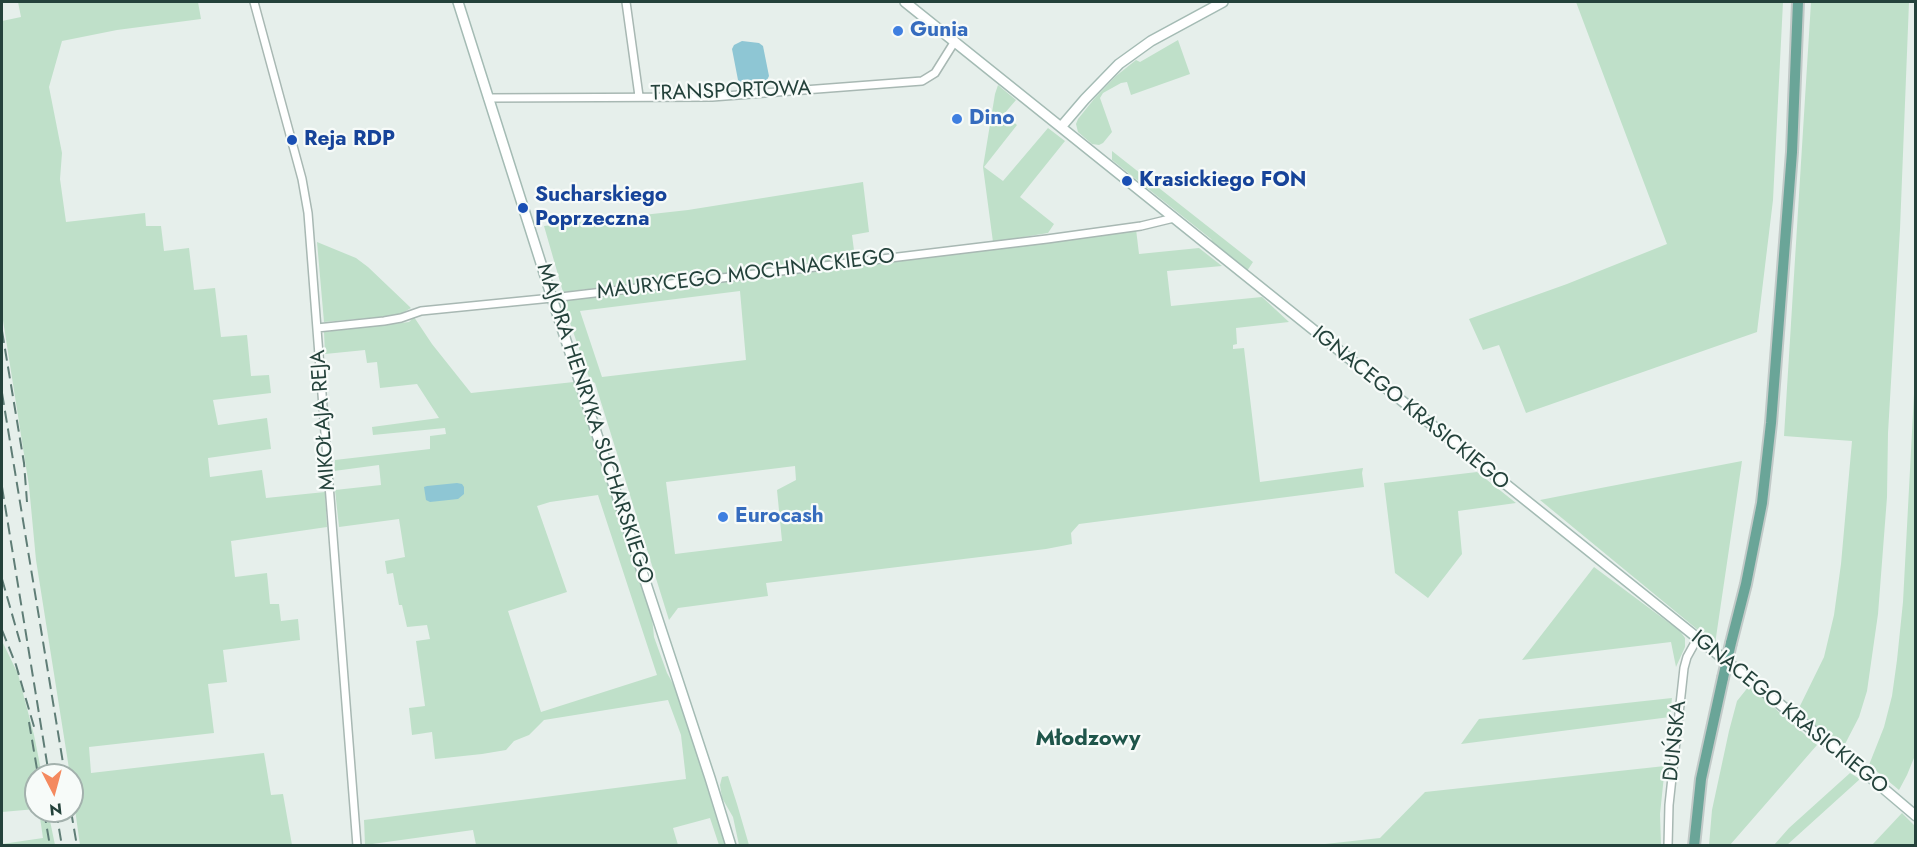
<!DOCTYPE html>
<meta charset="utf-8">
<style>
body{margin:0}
#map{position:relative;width:1917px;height:847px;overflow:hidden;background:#e6efeb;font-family:Jost,sans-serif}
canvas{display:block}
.frame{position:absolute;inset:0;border:3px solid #24423b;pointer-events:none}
.north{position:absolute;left:24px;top:763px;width:60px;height:60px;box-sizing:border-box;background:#f7fbf9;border:2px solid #a3b1ad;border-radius:50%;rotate:174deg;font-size:16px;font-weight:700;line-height:24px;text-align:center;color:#24423b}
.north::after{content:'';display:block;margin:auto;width:21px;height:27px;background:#f4895f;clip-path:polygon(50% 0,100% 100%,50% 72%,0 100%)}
</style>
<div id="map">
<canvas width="1917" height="847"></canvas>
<div class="frame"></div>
<div class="north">N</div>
</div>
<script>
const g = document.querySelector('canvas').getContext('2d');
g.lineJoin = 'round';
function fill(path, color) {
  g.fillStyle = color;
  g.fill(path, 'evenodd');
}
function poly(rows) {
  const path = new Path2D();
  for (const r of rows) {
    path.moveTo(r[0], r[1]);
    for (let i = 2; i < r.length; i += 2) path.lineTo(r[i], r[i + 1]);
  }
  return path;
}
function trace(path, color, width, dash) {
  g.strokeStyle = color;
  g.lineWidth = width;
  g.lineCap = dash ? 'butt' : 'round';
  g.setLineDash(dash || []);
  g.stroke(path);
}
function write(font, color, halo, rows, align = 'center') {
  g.font = font + ' Jost,sans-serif';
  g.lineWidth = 4.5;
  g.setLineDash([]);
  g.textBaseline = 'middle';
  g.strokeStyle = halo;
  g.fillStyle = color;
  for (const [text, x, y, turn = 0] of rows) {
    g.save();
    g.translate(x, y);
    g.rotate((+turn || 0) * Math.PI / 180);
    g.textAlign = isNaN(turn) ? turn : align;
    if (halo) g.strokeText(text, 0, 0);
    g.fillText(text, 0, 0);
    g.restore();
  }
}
fill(poly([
 [18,2,198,2,201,19,117,30,62,41,49,87,62,153,60,179,66,222,145,213,146,226,161,226,164,251,189,248,194,290,215,288,221,337,247,335,251,376,269,375,271,393,213,400,218,425,267,418,271,449,208,458,210,477,262,470,266,498,325,492,327,527,231,541,235,577,267,573,270,604,279,604,281,621,298,619,300,640,223,650,227,682,208,684,214,733,89,747,91,773,264,753,271,795,283,794,292,845,80,845,72,788,72,775,70,775,36,560,29,486,2,314,2,21,21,17],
 [1576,2,1783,2,1773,200,1757,332,1526,413,1499,345,1483,350,1469,319,1567,284,1667,244],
 [1811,2,1909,2,1900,229,1888,433,1887,497,1878,614,1867,691,1859,717,1844,746,1835,742,1798,710,1824,657,1834,615,1841,564,1852,441,1784,436],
 [1178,40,1190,74,1131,95,1127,82,1121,83,1103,93,1100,98,1112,132,1103,143,1099,145,1092,144,1078,132,1076,124,1078,119,1094,99,1116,76,1136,60,1140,62],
 [998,85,1016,100,1004,114,1017,125,984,167,1003,181,1048,128,1065,141,1020,197,1054,224,1048,233,993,242,983,167,995,94],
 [1112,151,1253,262,1247,271,1215,246,1211,239,1112,160],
 [863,182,869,232,852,235,855,258,563,292,544,226,688,210],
 [1136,229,1139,254,1199,248,1222,266,1167,271,1171,306,1262,297,1289,322,1236,328,1237,344,1233,345,1233,349,1244,348,1260,482,1363,468,1362,473,1364,487,1079,524,1071,533,1072,544,1046,549,766,583,768,596,678,608,669,620,595,383,590,380,563,303,567,300,845,268],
 [740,291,746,360,602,377,580,311],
 [795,466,796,480,777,490,782,541,675,554,666,482],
 [317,242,356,258,368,267,411,308,399,315,393,316,324,322],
 [414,317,432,344,471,393,574,382,652,617,654,637,667,673,677,691,725,845,719,845,710,818,673,828,678,845,476,845,473,830,365,845,364,820,686,779,681,735,668,700,544,720,529,735,514,741,506,750,482,754,435,759,432,732,412,735,409,708,425,706,416,641,430,639,427,625,407,627,402,605,399,605,393,573,387,574,385,561,405,557,399,519,339,527,335,490,381,485,379,465,334,471,335,460,430,449,430,436,446,434,445,428,373,435,372,427,439,418,417,384,380,388,377,362,367,363,365,350,325,354,324,332,409,322],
 [598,495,657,675,541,712,508,611,567,592,537,506,550,502],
 [1915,375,1916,753,1907,775,1899,790,1869,765,1884,727,1892,696,1897,660,1903,602],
 [1742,461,1715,644,1540,500,1606,487],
 [1477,472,1516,503,1458,511,1462,554,1428,598,1395,573,1384,483],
 [1594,567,1680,631,1685,638,1685,647,1676,667,1671,642,1522,660],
 [2,641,18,674,34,735,42,775,36,775,36,809,2,812],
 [1749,686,1817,745,1730,845,1709,845,1712,810,1729,731,1737,701],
 [1672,698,1670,717,1461,744,1479,719],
 [1665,766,1660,814,1661,845,1316,845,1380,838,1425,792],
 [1850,773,1860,779,1787,845,1774,845,1789,828],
 [728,776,737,804,749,845,739,845,733,817,722,798,720,785,722,777],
 [39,811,48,811,55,845,2,845,2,844,43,838],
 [1902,813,1915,826,1915,845,1872,845]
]), '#bfe0c9');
fill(poly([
 [742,41,759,43,763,46,769,76,767,80,745,84,738,80,732,49,734,45],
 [457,483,462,484,464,487,464,494,458,499,430,502,426,500,424,487,427,486]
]), '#8ec6d4');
const street = poly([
 [254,2,302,179,308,213,357,846],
 [626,2,639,96],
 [488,98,712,97,922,81,935,73,955,41],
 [317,328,384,321,401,318,421,311,552,298,832,265,1047,239,1141,226,1174,218],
 [1668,846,1669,805,1684,668,1687,657,1697,639]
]);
const secondary = poly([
 [458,2,552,298,710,778,731,846],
 [905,2,1857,766,1916,816],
 [1061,127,1085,99,1119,64,1151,41,1223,2]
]);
const primary = poly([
 [1731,643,1746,584,1762,503,1771,423,1792,152,1798,2],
 [1694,846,1701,779,1723,678]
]);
trace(street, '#a8b8b3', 10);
trace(secondary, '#a4bbb4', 12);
trace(primary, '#c2cac8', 14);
trace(street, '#fff', 7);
trace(secondary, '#fff', 9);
trace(primary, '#6aa598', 10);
trace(poly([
 [2,331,24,463,27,502],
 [2,393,65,775],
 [2,487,49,775],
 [2,579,20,642],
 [2,630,16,665,35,730],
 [29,722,38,775],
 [44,811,50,846],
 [56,811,62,846],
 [71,811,77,846]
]), '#5f7d76', 2, [12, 6]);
const primaryBridge = poly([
 [1723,678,1731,643]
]);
trace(primaryBridge, '#c2cac8', 14, []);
trace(primaryBridge, '#6aa598', 10);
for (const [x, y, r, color] of [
 [898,31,6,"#3f7fe0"],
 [957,119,6,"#3f7fe0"],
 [292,140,6,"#1a4fb4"],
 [1127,181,6,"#1a4fb4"],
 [523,208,6,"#1a4fb4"],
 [723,517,6,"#3f7fe0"]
]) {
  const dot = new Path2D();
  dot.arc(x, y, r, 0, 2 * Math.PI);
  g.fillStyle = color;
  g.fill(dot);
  trace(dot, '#f7fbf9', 2);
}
write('bold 21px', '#366cbe', '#f7fbf9', [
 ["Gunia",910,31],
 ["Dino",969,119],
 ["Eurocash",735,517]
], 'left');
write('21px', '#24423b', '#f7fbf9', [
 ["TRANSPORTOWA",731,92,-2],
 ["MAURYCEGO MOCHNACKIEGO",746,275,-7],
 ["IGNACEGO KRASICKIEGO",1410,409,39],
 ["MIKOŁAJA REJA",324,420,-94],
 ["MAJORA HENRYKA SUCHARSKIEGO",594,424,72],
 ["IGNACEGO KRASICKIEGO",1789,713,39],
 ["DUŃSKA",1676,741,-84]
]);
write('bold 21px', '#164399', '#f7fbf9', [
 ["Reja RDP",304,140],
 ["Krasickiego FON",1139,181],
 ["Sucharskiego",535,196],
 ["Poprzeczna",535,220]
], 'left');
write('bold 22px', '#1f554a', '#f7fbf9', [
 ["Młodzowy",1088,740]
]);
</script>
